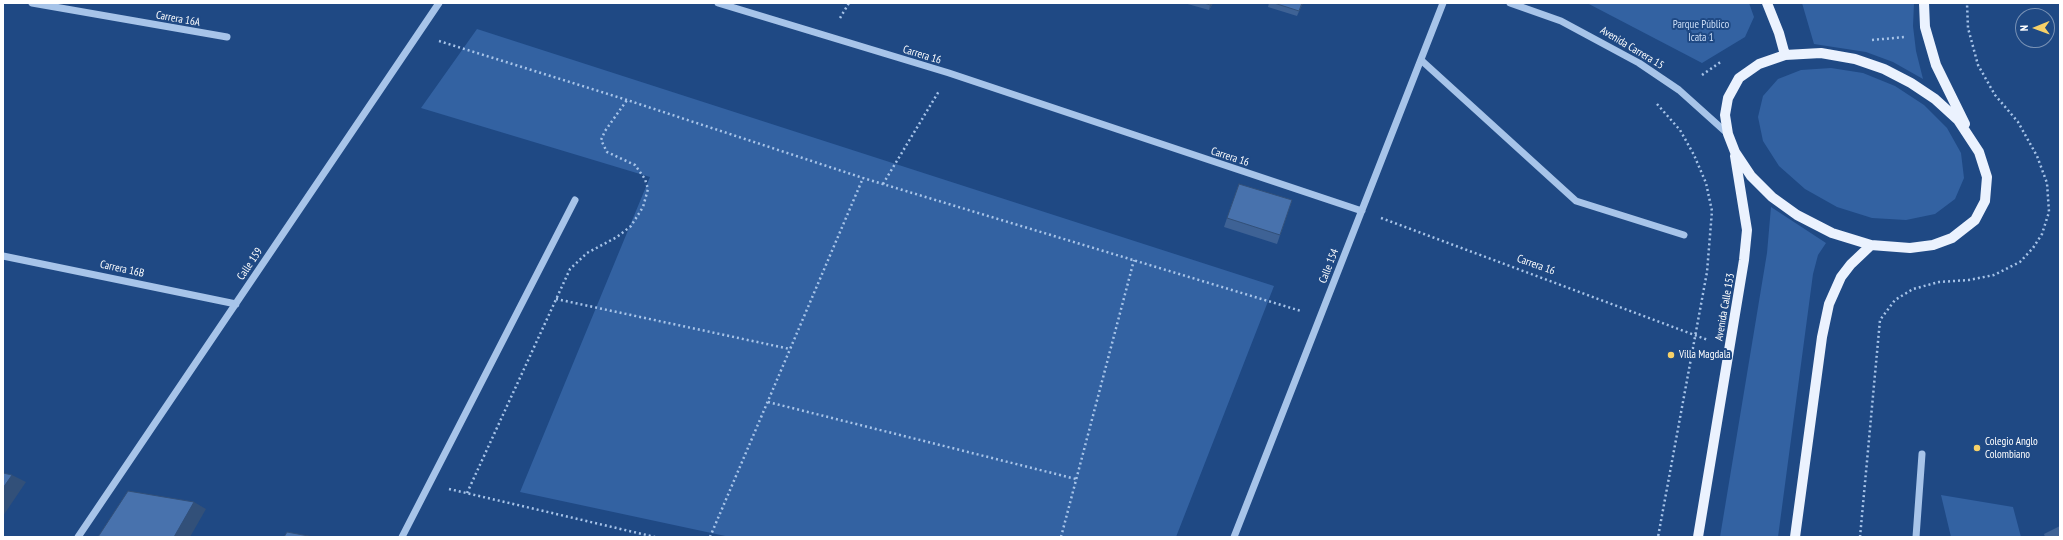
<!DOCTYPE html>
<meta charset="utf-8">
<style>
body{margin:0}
#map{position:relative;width:2063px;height:540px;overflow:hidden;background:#1f4984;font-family:"PT Sans Narrow",sans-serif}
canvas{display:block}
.frame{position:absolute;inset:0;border:4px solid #fff;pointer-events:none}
.north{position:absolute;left:2015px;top:8px;width:40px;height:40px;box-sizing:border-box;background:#1f4984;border:1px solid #7992b5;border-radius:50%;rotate:269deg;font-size:11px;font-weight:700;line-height:16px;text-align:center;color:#fff}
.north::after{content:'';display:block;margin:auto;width:14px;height:18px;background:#f7d168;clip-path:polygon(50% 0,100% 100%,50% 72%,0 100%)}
</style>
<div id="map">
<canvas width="2063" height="540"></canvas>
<div class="frame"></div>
<div class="north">N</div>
</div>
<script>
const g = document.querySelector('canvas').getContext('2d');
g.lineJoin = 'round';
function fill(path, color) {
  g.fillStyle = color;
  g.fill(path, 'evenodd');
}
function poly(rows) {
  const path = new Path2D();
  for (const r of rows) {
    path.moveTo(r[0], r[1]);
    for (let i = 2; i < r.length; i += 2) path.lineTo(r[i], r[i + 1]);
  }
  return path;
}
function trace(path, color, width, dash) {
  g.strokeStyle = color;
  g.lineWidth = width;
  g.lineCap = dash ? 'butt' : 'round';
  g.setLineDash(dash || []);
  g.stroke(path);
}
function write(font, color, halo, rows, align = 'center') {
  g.font = font + ' "PT Sans Narrow",sans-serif';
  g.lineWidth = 4;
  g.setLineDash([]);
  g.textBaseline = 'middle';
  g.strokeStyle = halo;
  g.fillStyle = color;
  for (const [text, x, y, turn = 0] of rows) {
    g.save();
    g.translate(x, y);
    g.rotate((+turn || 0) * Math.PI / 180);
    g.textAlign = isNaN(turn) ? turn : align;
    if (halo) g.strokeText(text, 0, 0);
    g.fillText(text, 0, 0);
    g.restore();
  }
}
fill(poly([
 [1587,3,1749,3,1754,17,1745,37,1702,63],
 [1802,3,1914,3,1913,26,1916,51,1923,79,1893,62,1866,52,1814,44],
 [477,29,1274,286,1176,537,730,537,520,492,650,177,421,108],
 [1831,68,1863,73,1895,86,1924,105,1947,128,1961,153,1964,178,1955,199,1935,214,1906,220,1872,218,1837,207,1805,189,1779,166,1763,141,1758,117,1763,96,1778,79,1801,70],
 [1771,207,1826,243,1818,255,1813,274,1778,537,1720,537,1767,253],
 [1941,495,2013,507,2021,537,1951,537]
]), '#3362a2');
trace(poly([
 [840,18,849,3],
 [1872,40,1905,37],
 [439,41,627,100,863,178,1301,311],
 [1702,75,1722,61],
 [1657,104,1680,130,1694,155,1706,183,1712,211,1707,272,1658,537],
 [883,184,939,91],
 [1381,218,1708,340],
 [556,299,790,349],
 [768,402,1076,479],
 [449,489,655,537],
 [467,493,570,269,587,253,617,237,631,226,643,207,648,189,645,179,635,165,607,152,601,140,605,131,627,100],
 [710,537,863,178],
 [1061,537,1134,260],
 [1860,537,1880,320,1895,300,1913,289,1939,282,1969,280,1994,275,2020,262,2033,248,2042,234,2049,212,2047,183,2037,156,2018,122,1995,95,1978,65,1968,28,1967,3]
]), '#a7c4e9', 2.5, [2, 3]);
trace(poly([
 [32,3,227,37],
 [718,3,949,73,1362,211],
 [1510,3,1561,21,1639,63,1679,90,1728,134],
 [1421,60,1576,201,1684,235],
 [3,256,236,304],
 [78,537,439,3],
 [402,537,575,200],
 [1234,537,1443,3],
 [1916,537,1922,454]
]), '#a7c4e9', 7);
trace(poly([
 [1767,3,1779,33,1785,55],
 [1924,3,1925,27,1936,65,1965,124],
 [1821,53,1855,59,1884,69,1911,83,1935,99,1958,120,1979,152,1987,177,1985,201,1975,220,1952,238,1933,245,1910,248,1871,245,1832,233,1797,215,1772,197,1751,176,1735,152,1728,134,1725,115,1728,98,1739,78,1759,64,1785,55,1821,53],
 [1698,537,1744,260,1747,230,1735,156],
 [1795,537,1822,337,1829,304,1841,277,1851,264,1871,245]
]), '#ebf2fe', 10);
fill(poly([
 [1184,3,1213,3,1209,10],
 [1269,3,1303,3,1297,16,1268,7],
 [1292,200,1277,244,1224,227,1227,218],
 [2060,526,2060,537,2045,537,2044,534]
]), '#3e6295');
fill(poly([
 [1211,3,1213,3,1209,10,1210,5],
 [1302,3,1303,3,1297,16,1299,11],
 [12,475,26,482,3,516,3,488],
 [194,502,206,509,190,537,174,537]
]), '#325079');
const building = poly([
 [1204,3,1211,3,1210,5,1204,3],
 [1274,3,1302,3,1299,11,1274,3],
 [1239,184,1292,200,1280,235,1227,218,1239,184],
 [3,473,12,475,3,488,3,473],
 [128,491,194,502,174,537,98,537,128,491],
 [287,532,314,537,284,537,287,532]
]);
fill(building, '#4872ad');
trace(building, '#325079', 1);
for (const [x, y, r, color] of [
 [1671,355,4,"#f7d168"],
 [1977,448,4,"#f7d168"]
]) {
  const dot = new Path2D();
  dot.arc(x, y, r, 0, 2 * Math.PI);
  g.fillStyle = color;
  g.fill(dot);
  trace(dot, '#1f4984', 1.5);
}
write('11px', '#fff', '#1f4984', [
 ["Carrera 16A",178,19,10],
 ["Avenida Carrera 15",1632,48,31],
 ["Carrera 16",922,55,17],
 ["Carrera 16",1230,157,18],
 ["Calle 159",250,264,-56],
 ["Carrera 16",1536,265,20],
 ["Calle 154",1329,266,-69],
 ["Carrera 16B",122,269,12],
 ["Avenida Calle 153",1725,307,-80]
]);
write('11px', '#ccdef7', '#1f4984', [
 ["Parque Público",1701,25],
 ["Icata 1",1701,38]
]);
write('11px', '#fff', '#1f4984', [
 ["Villa Magdala",1679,355],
 ["Colegio Anglo",1985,442],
 ["Colombiano",1985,455]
], 'left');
</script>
